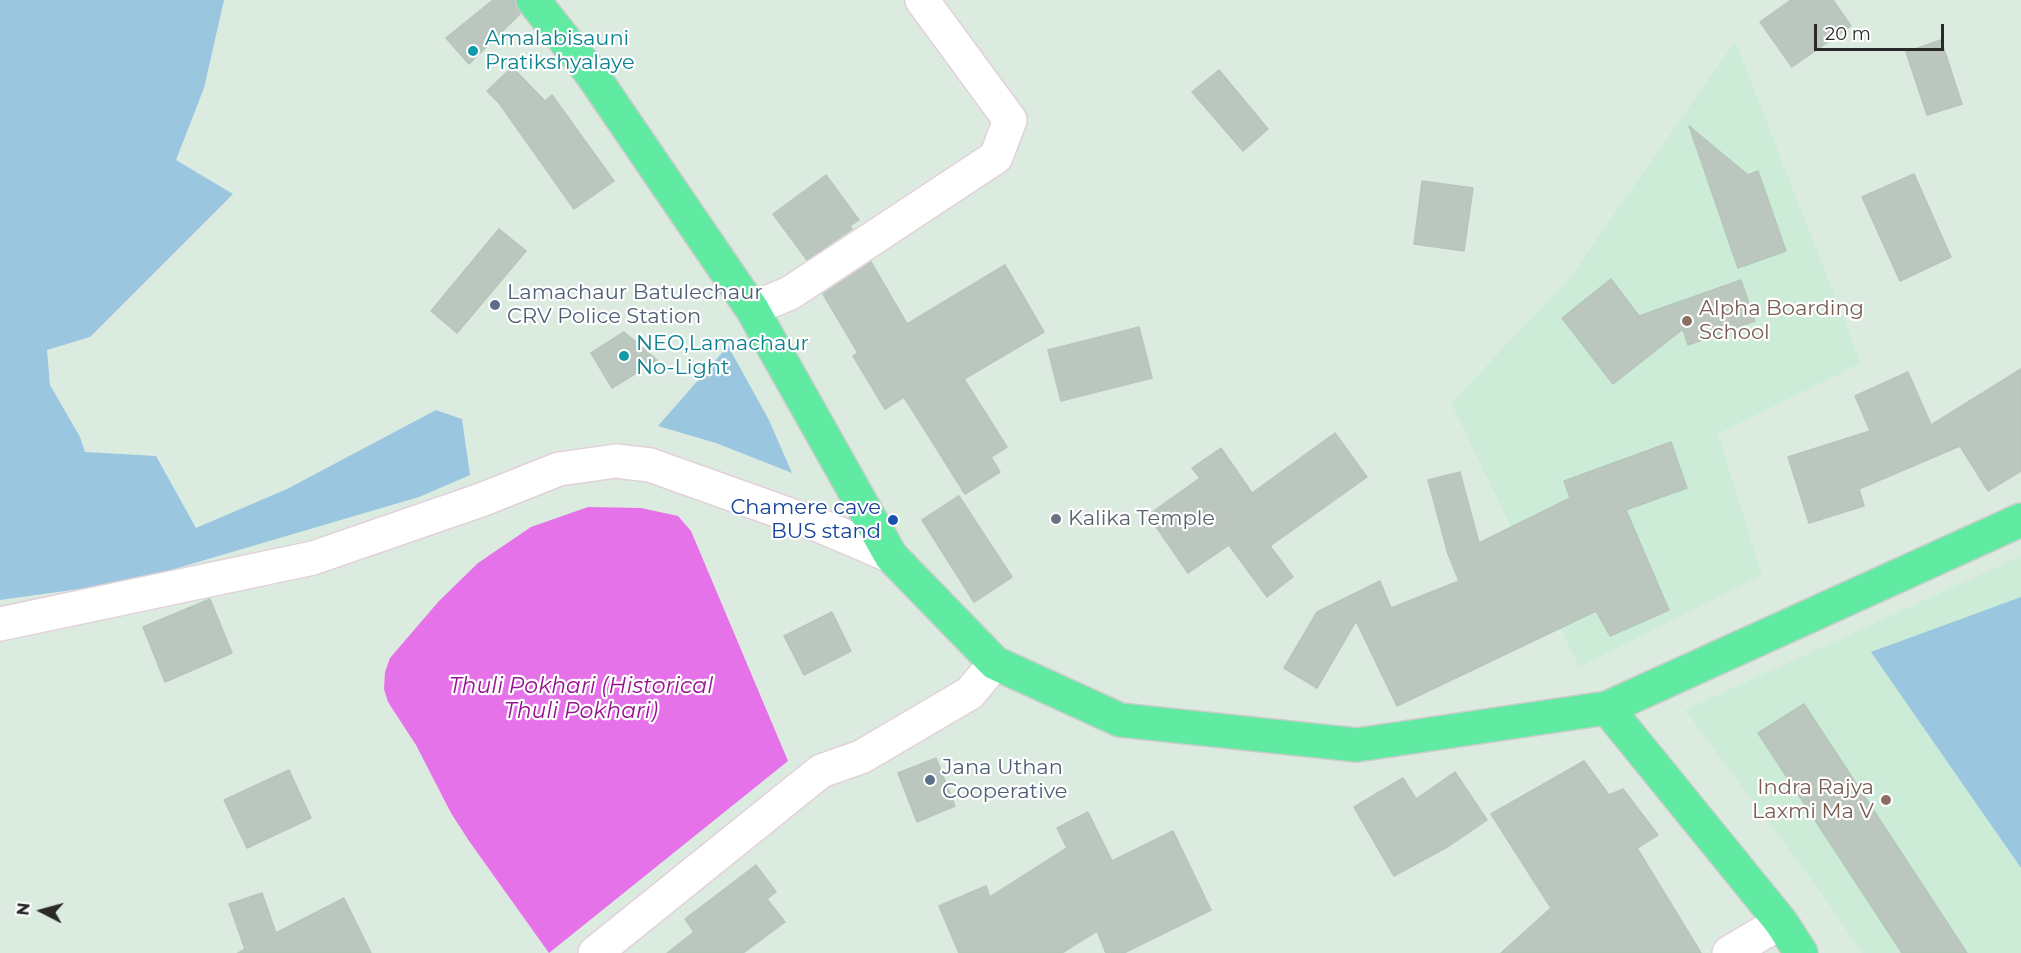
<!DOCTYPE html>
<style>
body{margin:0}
#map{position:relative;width:2021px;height:953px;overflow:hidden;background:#dcebe0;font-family:Montserrat,sans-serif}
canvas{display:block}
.north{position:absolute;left:12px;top:881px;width:60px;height:60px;-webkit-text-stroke:4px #fff;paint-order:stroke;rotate:276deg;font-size:16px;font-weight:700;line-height:24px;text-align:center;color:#292929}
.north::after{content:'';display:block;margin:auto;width:21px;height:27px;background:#292929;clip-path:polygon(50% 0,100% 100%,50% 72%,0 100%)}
.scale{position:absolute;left:1814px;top:24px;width:130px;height:27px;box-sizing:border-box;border:3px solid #292929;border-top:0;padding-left:8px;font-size:18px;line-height:21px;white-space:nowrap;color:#292929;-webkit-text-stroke:4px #fff;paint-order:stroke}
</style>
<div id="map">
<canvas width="2021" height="953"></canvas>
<div class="north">N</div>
<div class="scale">20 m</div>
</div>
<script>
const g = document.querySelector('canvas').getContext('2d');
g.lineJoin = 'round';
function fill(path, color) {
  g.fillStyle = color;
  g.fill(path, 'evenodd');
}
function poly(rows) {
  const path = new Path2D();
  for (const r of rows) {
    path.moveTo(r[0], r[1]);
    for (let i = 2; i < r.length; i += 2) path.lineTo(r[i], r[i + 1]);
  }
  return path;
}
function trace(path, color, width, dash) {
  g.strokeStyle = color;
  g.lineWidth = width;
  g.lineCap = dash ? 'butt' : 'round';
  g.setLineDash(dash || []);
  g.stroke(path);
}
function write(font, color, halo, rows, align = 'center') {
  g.font = font + ' Montserrat,sans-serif';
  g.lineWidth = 4.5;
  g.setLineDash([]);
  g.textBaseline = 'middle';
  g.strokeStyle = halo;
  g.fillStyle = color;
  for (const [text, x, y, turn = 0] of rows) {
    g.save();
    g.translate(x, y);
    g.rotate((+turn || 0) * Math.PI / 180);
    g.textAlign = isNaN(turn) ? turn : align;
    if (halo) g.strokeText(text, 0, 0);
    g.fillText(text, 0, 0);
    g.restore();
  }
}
fill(poly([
 [1735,41,1861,363,1718,434,1762,575,1579,667,1451,403,1569,279],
 [2021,556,2021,953,1862,953,1819,890,1685,710]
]), '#ccecd8');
fill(poly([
 [0,0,224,0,204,88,176,160,233,194,90,337,47,350,50,385,80,437,85,452,156,456,196,528,287,489,436,410,462,419,470,475,419,497,130,582,0,600],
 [728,346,769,420,792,473,716,443,658,426],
 [2021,597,2021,868,1871,652]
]), '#9ac6e0');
fill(poly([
 [588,507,641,508,678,516,691,531,788,761,549,953,469,841,451,813,416,745,388,702,384,689,385,672,390,658,439,601,478,563,531,527]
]), '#e672ea');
const building = poly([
 [493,0,515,0,520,14,469,64,446,38,493,0],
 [1791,0,1833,0,1851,26,1792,67,1760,22,1791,0],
 [1941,40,1962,104,1927,115,1906,52,1941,40],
 [512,67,545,101,552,95,614,181,574,209,499,103,487,91,512,67],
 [1219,70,1268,129,1243,151,1192,92,1219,70],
 [1689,126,1748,175,1758,171,1786,251,1738,268,1689,126],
 [1914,174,1951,257,1900,281,1862,197,1914,174],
 [826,175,859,220,850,226,852,229,807,260,773,214,826,175],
 [1422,181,1473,188,1464,251,1414,244,1422,181],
 [499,229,526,251,457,333,431,311,499,229],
 [871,262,907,324,1005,265,1044,332,964,379,1007,447,991,457,1000,472,965,494,904,397,885,409,853,356,858,353,823,294,871,262],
 [1611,279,1639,316,1741,280,1755,321,1688,345,1683,329,1613,384,1562,318,1611,279],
 [1139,327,1152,378,1061,401,1048,350,1139,327],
 [624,332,657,360,612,388,591,353,624,332],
 [2021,369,2021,471,1988,491,1960,446,1859,489,1864,506,1809,523,1788,457,1870,431,1855,396,1908,372,1931,425,2021,369],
 [1335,433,1367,477,1270,546,1293,577,1267,597,1229,545,1188,573,1148,515,1200,478,1192,468,1221,448,1252,493,1335,433],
 [1671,442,1687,488,1626,510,1669,610,1610,636,1596,611,1397,706,1356,621,1317,688,1284,668,1317,612,1380,581,1391,608,1459,581,1448,554,1428,480,1460,472,1479,543,1570,498,1564,481,1671,442],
 [959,496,1012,577,974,602,922,520,959,496],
 [210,599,232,653,165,682,143,627,210,599],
 [832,612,851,651,804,675,784,636,832,612],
 [1804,704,1967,953,1902,953,1758,733,1804,704],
 [936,758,955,806,917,822,898,773,936,758],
 [1584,761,1609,795,1623,789,1658,835,1637,848,1701,953,1501,953,1551,908,1491,814,1584,761],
 [289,770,311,818,247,848,224,800,289,770],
 [1455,772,1487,820,1449,846,1394,876,1354,807,1403,778,1416,799,1455,772],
 [1088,812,1112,861,1173,831,1211,910,1124,953,1106,953,1097,931,1062,953,959,953,939,906,986,886,990,897,1067,848,1057,828,1088,812],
 [756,865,776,892,767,899,785,922,743,953,667,953,694,932,685,919,756,865],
 [262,893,276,933,344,898,371,953,238,953,245,949,229,904,262,893]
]);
fill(building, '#bbc7be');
trace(building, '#b6c6bb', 1.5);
const minor = poly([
 [752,309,790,293,996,157,1010,120,922,0],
 [0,624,313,558,481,500,559,469,616,461,650,465,821,526,891,556],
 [595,953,821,771,861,757,970,693,995,663],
 [1729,953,1781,922]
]);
const primary = poly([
 [533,0,591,73,752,309,891,556,995,663,1120,720,1357,745,1607,708,2021,520],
 [1607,708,1781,922,1801,953]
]);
trace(minor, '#e2d1d9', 36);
trace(primary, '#ccc', 36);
trace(minor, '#fff', 33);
trace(primary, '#61eba2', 33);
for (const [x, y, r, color] of [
 [473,51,6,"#0f9aa8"],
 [495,305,6,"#5c6f8a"],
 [1687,321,6,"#8d6e63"],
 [624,356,6,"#0f9aa8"],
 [1056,519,6,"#6b7280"],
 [893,520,6,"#1a4fb4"],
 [930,780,6,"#5c6f8a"],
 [1886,800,6,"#8d6e63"]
]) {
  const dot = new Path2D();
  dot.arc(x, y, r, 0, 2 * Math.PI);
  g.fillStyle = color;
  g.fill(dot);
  trace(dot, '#fff', 2);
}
write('21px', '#0d838f', '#fff', [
 ["Amalabisauni",485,39],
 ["Pratikshyalaye",485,63],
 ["NEO,Lamachaur",636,344],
 ["No-Light",636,368]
], 'left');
write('21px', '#4e5e75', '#fff', [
 ["Lamachaur Batulechaur",507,293],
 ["CRV Police Station",507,317],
 ["Jana Uthan",942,768],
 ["Cooperative",942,792]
], 'left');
write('21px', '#785e54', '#fff', [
 ["Alpha Boarding",1699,309],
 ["School",1699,333],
 ["Indra Rajya",1874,788,"right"],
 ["Laxmi Ma V",1874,812,"right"]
], 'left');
write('21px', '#164399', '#fff', [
 ["Chamere cave",881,508],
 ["BUS stand",881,532]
], 'right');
write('21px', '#5b616d', '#fff', [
 ["Kalika Temple",1068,519]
], 'left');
write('italic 22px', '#95128e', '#fff', [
 ["Thuli Pokhari (Historical",581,687],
 ["Thuli Pokhari)",581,712]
]);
</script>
